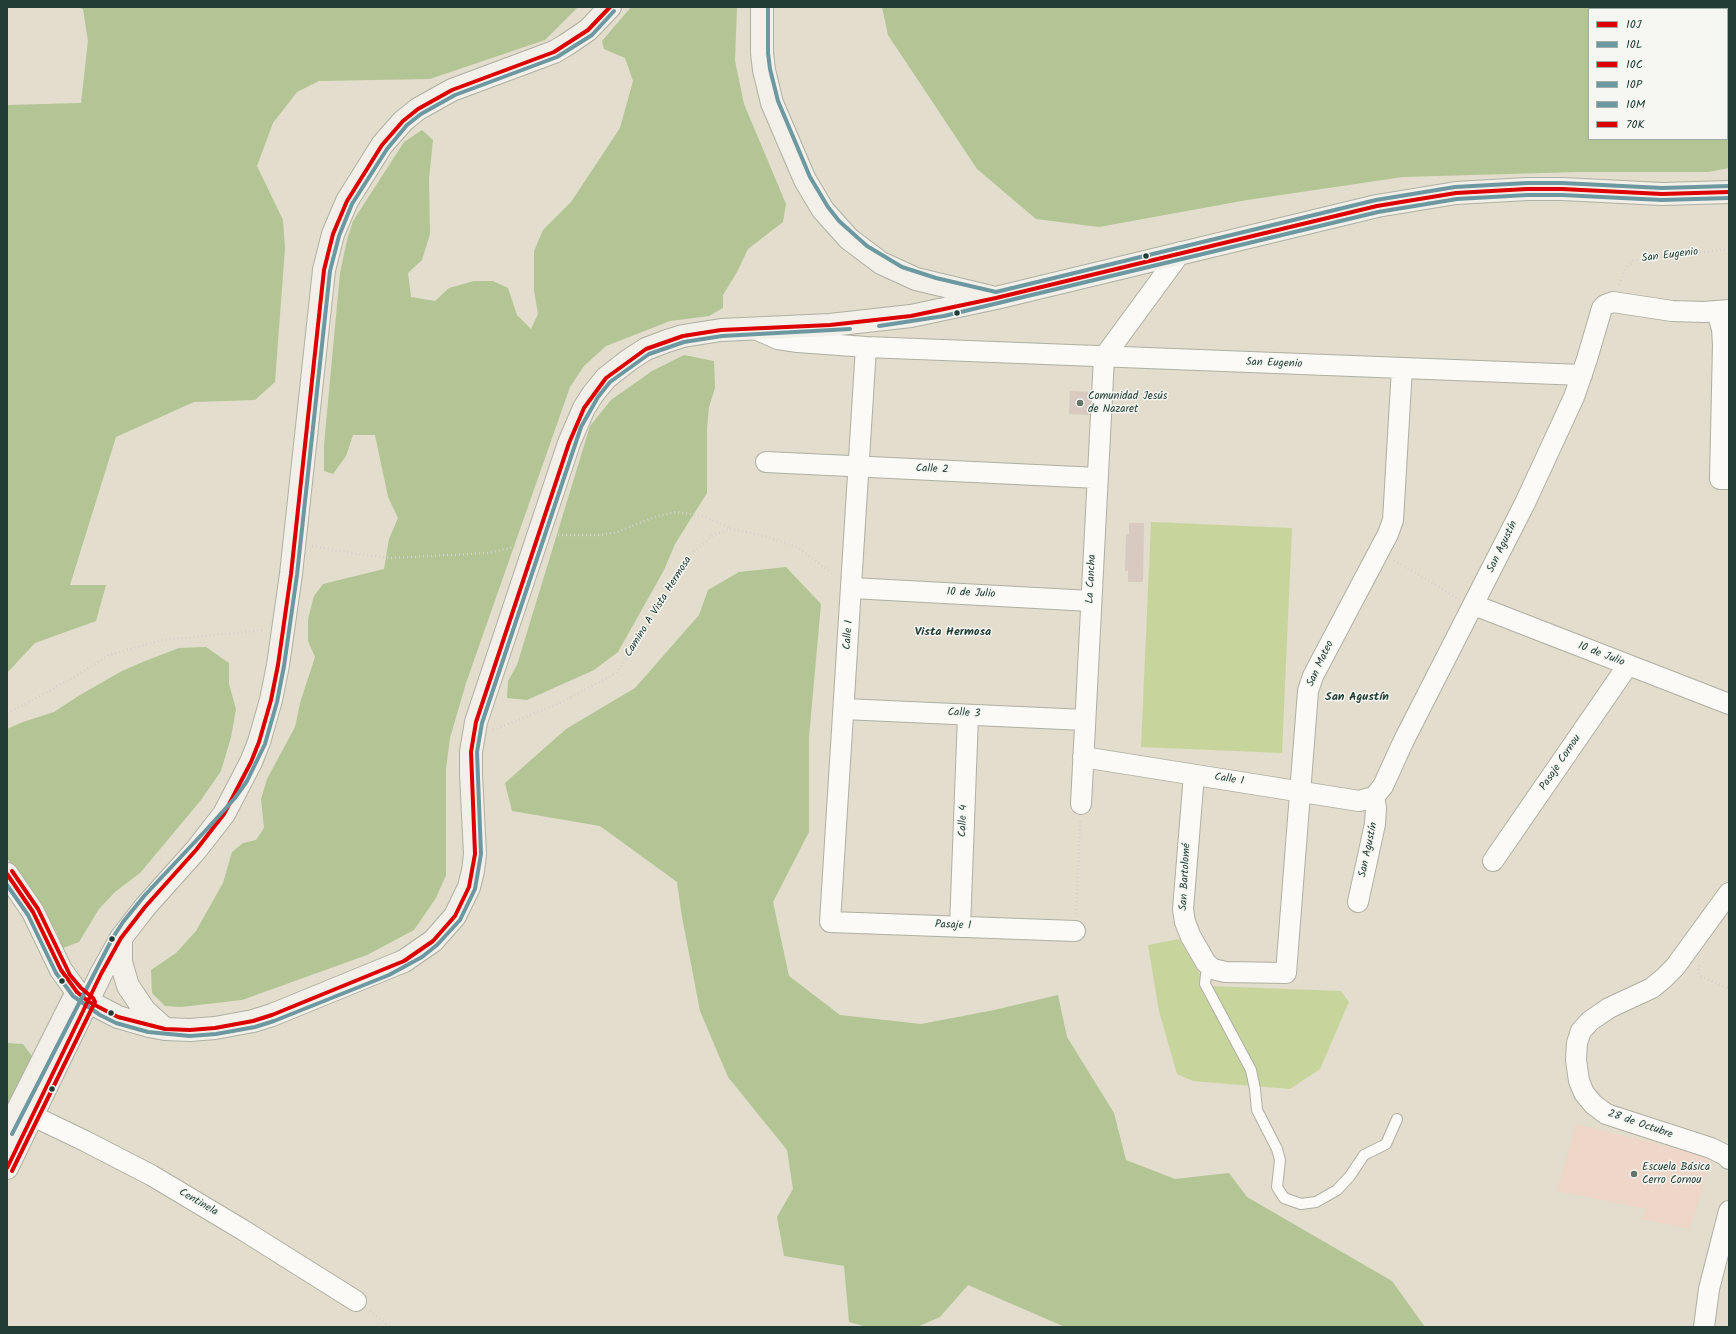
<!DOCTYPE html>
<meta charset="utf-8">
<style>
body{margin:0}
#map{position:relative;width:1736px;height:1334px;overflow:hidden;background:#e2ddcc;font-family:Kalam,sans-serif}
canvas{display:block}
.frame{position:absolute;inset:0;border:8px solid #1f3d34;pointer-events:none}
.legend{position:absolute;left:1588px;top:8px;width:140px;height:132px;box-sizing:border-box;background:#f6f6f2;border:1px solid #a0aca6;margin:0;padding:5px 7px;list-style:none;font-size:12px;color:#1f3d34}
.legend li{display:flex;align-items:center;gap:8px;height:20px}
.legend b{width:20px;border:1px solid #a0aca6}
</style>
<div id="map">
<canvas width="1736" height="1334"></canvas>
<div class="frame"></div>
<ul class="legend">
<li><b style="height:5px;background:#d00"></b>10J</li>
<li><b style="height:5px;background:#6c98a2"></b>10L</li>
<li><b style="height:5px;background:#d00"></b>10C</li>
<li><b style="height:5px;background:#6c98a2"></b>10P</li>
<li><b style="height:5px;background:#6c98a2"></b>10M</li>
<li><b style="height:5px;background:#d00"></b>70K</li>
</ul>
</div>
<script>
const g = document.querySelector('canvas').getContext('2d');
g.lineJoin = 'round';
function fill(path, color) {
  g.fillStyle = color;
  g.fill(path, 'evenodd');
}
function poly(rows) {
  const path = new Path2D();
  for (const r of rows) {
    path.moveTo(r[0], r[1]);
    for (let i = 2; i < r.length; i += 2) path.lineTo(r[i], r[i + 1]);
  }
  return path;
}
function trace(path, color, width, dash) {
  g.strokeStyle = color;
  g.lineWidth = width;
  g.lineCap = dash ? 'butt' : 'round';
  g.setLineDash(dash || []);
  g.stroke(path);
}
function write(font, color, halo, rows, align = 'center') {
  g.font = font + ' Kalam,sans-serif';
  g.lineWidth = 3;
  g.setLineDash([]);
  g.textBaseline = 'middle';
  g.strokeStyle = halo;
  g.fillStyle = color;
  for (const [text, x, y, turn = 0] of rows) {
    g.save();
    g.translate(x, y);
    g.rotate((+turn || 0) * Math.PI / 180);
    g.textAlign = isNaN(turn) ? turn : align;
    if (halo) g.strokeText(text, 0, 0);
    g.fillText(text, 0, 0);
    g.restore();
  }
}
fill(poly([
 [1576,1124,1712,1157,1690,1229,1641,1219,1646,1209,1557,1191]
]), '#eed6c9');
fill(poly([
 [1151,522,1292,528,1282,753,1141,747],
 [1179,939,1201,976,1210,986,1341,991,1349,1002,1320,1069,1290,1089,1193,1081,1177,1074,1159,1011,1148,945]
]), '#c7d59c');
fill(poly([
 [77,7,578,7,545,40,430,79,319,81,297,92,273,123,257,166,283,220,285,248,275,382,255,400,194,402,116,437,70,585,106,585,96,621,35,643,7,673,7,105,81,103,88,41,83,9],
 [631,7,737,7,735,61,744,104,786,204,783,222,748,249,737,272,723,295,723,308,709,316,670,321,606,346,584,366,570,387,466,683,450,738,446,769,446,875,436,898,414,930,367,955,242,1000,181,1007,165,1006,152,993,151,970,176,953,196,931,223,883,232,852,243,843,256,840,264,828,261,799,267,779,295,727,300,703,315,657,308,641,308,619,314,596,323,584,384,569,389,539,398,518,388,497,375,435,353,435,346,456,333,474,324,471,324,445,340,273,347,240,353,221,404,142,422,130,433,140,429,179,430,234,422,260,408,273,411,297,435,301,449,288,474,281,493,281,508,288,517,315,531,329,538,314,534,290,534,251,543,230,571,202,620,128,633,81,625,58,604,49,602,41],
 [882,7,1729,7,1729,168,1708,172,1578,172,1403,177,1247,200,1099,227,1036,219,977,169,888,35],
 [1589,9,1727,9,1727,139,1589,139],
 [684,355,714,361,715,388,709,407,707,429,707,493,675,544,664,570,618,652,594,670,527,700,507,698,508,681,517,665,590,426,611,400,652,371],
 [786,567,821,604,809,737,809,832,773,902,789,976,840,1015,921,1024,994,1010,1058,995,1067,1037,1114,1113,1126,1160,1175,1179,1229,1173,1247,1197,1392,1281,1425,1327,1065,1327,968,1285,940,1317,917,1327,867,1327,849,1322,844,1266,784,1256,777,1217,793,1189,787,1150,728,1077,700,1011,682,917,677,882,600,826,512,811,505,783,566,729,635,688,699,615,708,590,739,572],
 [206,647,229,663,229,684,236,709,231,737,221,771,201,800,140,873,115,892,99,909,79,942,63,948,56,931,7,858,7,729,23,722,54,712,80,695,122,671,145,661,179,648],
 [7,1043,23,1044,32,1056,7,1106]
]), '#b3c594');
fill(poly([
 [1070,391,1091,392,1090,415,1069,414],
 [1129,523,1144,523,1143,582,1128,582,1128,571,1125,571,1126,534,1129,534]
]), '#d8c9c1');
const lane = poly([
 [1209,966,1206,975,1205,984,1251,1070,1255,1089,1257,1110,1277,1149,1280,1160,1277,1187,1284,1198,1301,1204,1316,1202,1337,1190,1350,1176,1364,1155,1386,1144,1397,1119]
]);
const street = poly([
 [1717,312,1722,329,1723,345,1720,479,1729,479],
 [753,328,778,339,798,342,866,347,1582,375],
 [866,347,830,922,1075,931],
 [766,462,1098,478],
 [852,588,1091,601],
 [1474,605,1729,704],
 [844,709,1085,720],
 [1083,757,1359,801,1374,797,1383,786,1404,740,1525,503,1574,397,1587,359,1602,308,1605,305,1613,302,1672,311,1704,312,1729,310],
 [1194,775,1183,909,1185,922,1191,937,1206,963,1213,969,1225,972,1286,973,1308,691,1313,676,1388,534,1393,520,1402,368],
 [1081,804,1104,357,1181,252],
 [1493,861,1628,665],
 [1729,893,1675,967,1664,978,1652,988,1609,1008,1590,1021,1581,1031,1577,1043,1576,1060,1579,1081,1584,1093,1593,1104,1606,1114,1711,1148,1725,1155,1729,1159],
 [1358,902,1375,824,1376,808,1374,797],
 [960,927,968,715],
 [33,1116,85,1141,151,1175,243,1230,356,1301],
 [1704,1327,1709,1289,1729,1211]
]);
const secondary = poly([
 [762,7,762,53,764,70,772,103,805,180,823,210,849,239,881,263,916,279,991,297],
 [7,874,33,912,61,970,77,992,89,1002,118,1017,149,1026,165,1029,190,1030,215,1028,253,1021,272,1015,404,961,433,941,455,916,469,887,473,871,475,854,471,774,471,752,476,722,569,443,584,408,593,394,606,378,629,360,646,349,667,341,683,336,721,330,830,325,911,316,996,298,1377,206,1456,193,1527,189,1562,189,1662,194,1729,192],
 [121,938,121,962,128,986,145,1011,165,1029],
 [7,1131,73,1000],
 [7,1168,101,974,121,938,145,907,196,850,224,814,251,762,259,742,271,700,278,665,291,574,324,270,333,234,347,201,382,145,403,121,418,109,452,90,554,52,566,45,588,30,610,7]
]);
trace(lane, '#afafa3', 12);
trace(street, '#afafa3', 22);
trace(secondary, '#afafa3', 24);
trace(poly([
 [1619,285,1625,269,1633,261,1639,260,1729,249],
 [558,535,601,535,617,532,657,516,677,512,704,516,730,528],
 [312,546,357,554,392,558,487,553,515,547],
 [1394,560,1457,598],
 [7,713,24,705,77,675,109,655,163,640,264,630],
 [493,730,558,704,616,673,643,635,689,556,713,535,730,529,758,534,797,547,833,574],
 [1076,914,1080,821],
 [1699,965,1699,975,1729,989],
 [370,1311,390,1327]
]), '#d2d2ce', 2.5, [1, 3]);
trace(lane, '#fbfaf7', 10);
trace(street, '#fbfaf7', 20);
trace(secondary, '#f3f0e9', 22);
trace(poly([
 [7,874,33,912,61,970,77,992,89,1002,118,1017,165,1029,190,1030,215,1028,253,1021,272,1015,404,961,433,941,455,916,469,887,475,854,471,752,476,722,569,443,584,408,606,378,646,349,683,336,721,330,830,325,911,316,996,298,1377,206,1456,193,1527,189,1562,189,1662,194,1729,192]
]), '#d00', 4);
trace(poly([
 [879,326,944,316,1378,212,1457,199,1527,195,1562,195,1662,200,1729,198],
 [7,885,28,915,56,973,73,996,100,1015,116,1023,148,1032,190,1036,216,1034,255,1027,274,1021,389,975,422,957,437,945,460,920,475,889,481,854,477,752,482,723,575,445,581,427,598,397,610,382,649,354,684,342,722,336,850,329]
]), '#6c98a2', 4);
trace(poly([
 [7,1168,101,974,121,938,145,907,196,850,224,814,251,762,259,742,271,700,278,665,291,574,324,270,333,234,347,201,382,145,403,121,418,109,452,90,554,52,588,30,610,7]
]), '#d00', 4);
trace(poly([
 [12,1134,112,939,123,922,145,895,207,829,235,798,247,781,265,744,277,702,284,666,297,575,330,271,339,236,352,204,387,149,407,125,421,114,455,95,557,57,592,35,614,11]
]), '#6c98a2', 4);
trace(poly([
 [768,7,768,53,770,69,778,101,810,177,828,207,839,221,867,246,902,267,936,278,996,292,1376,200,1455,187,1527,183,1562,183,1662,188,1729,186]
]), '#6c98a2', 4);
trace(poly([
 [12,871,38,909,70,975,81,988,93,998,95,1002,12,1171]
]), '#d00', 4);
for (const [x, y, r, color] of [
 [1146,256,3.5,"#1f3d34"],
 [957,313,3.5,"#1f3d34"],
 [1080,403,4,"#637569"],
 [112,939,3.5,"#1f3d34"],
 [62,981,3.5,"#1f3d34"],
 [111,1013,3.5,"#1f3d34"],
 [52,1089,3.5,"#1f3d34"],
 [1634,1174,4,"#637569"]
]) {
  const dot = new Path2D();
  dot.arc(x, y, r, 0, 2 * Math.PI);
  g.fillStyle = color;
  g.fill(dot);
  trace(dot, '#f6f6f2', 1.5);
}
write('11px', '#1f3d34', '#f6f6f2', [
 ["San Eugenio",1670,256,-7],
 ["San Eugenio",1274,364,2],
 ["Calle 2",932,470,3],
 ["San Agustín",1503,547,-64],
 ["La Cancha",1092,579,-87],
 ["10 de Julio",971,594,3],
 ["Camino A Vista Hermosa",659,607,-58],
 ["Calle 1",849,635,-86],
 ["10 de Julio",1601,655,21],
 ["San Mateo",1321,664,-65],
 ["Calle 3",964,714,3],
 ["Pasaje Cornou",1561,763,-56],
 ["Calle 1",1229,780,9],
 ["Calle 4",964,821,-88],
 ["San Agustín",1369,850,-78],
 ["San Bartolomé",1186,877,-87],
 ["Pasaje 1",953,926,2],
 ["28 de Octubre",1640,1125,19],
 ["Centinela",198,1203,30]
]);
write('11px', '#1f3d34', '#f6f6f2', [
 ["Comunidad Jesús",1088,397],
 ["de Nazaret",1088,410],
 ["Escuela Básica",1642,1168],
 ["Cerro Cornou",1642,1181]
], 'left');
write('bold 12px', '#1f3d34', '#f6f6f2', [
 ["Vista Hermosa",953,633],
 ["San Agustín",1357,698]
]);
</script>
